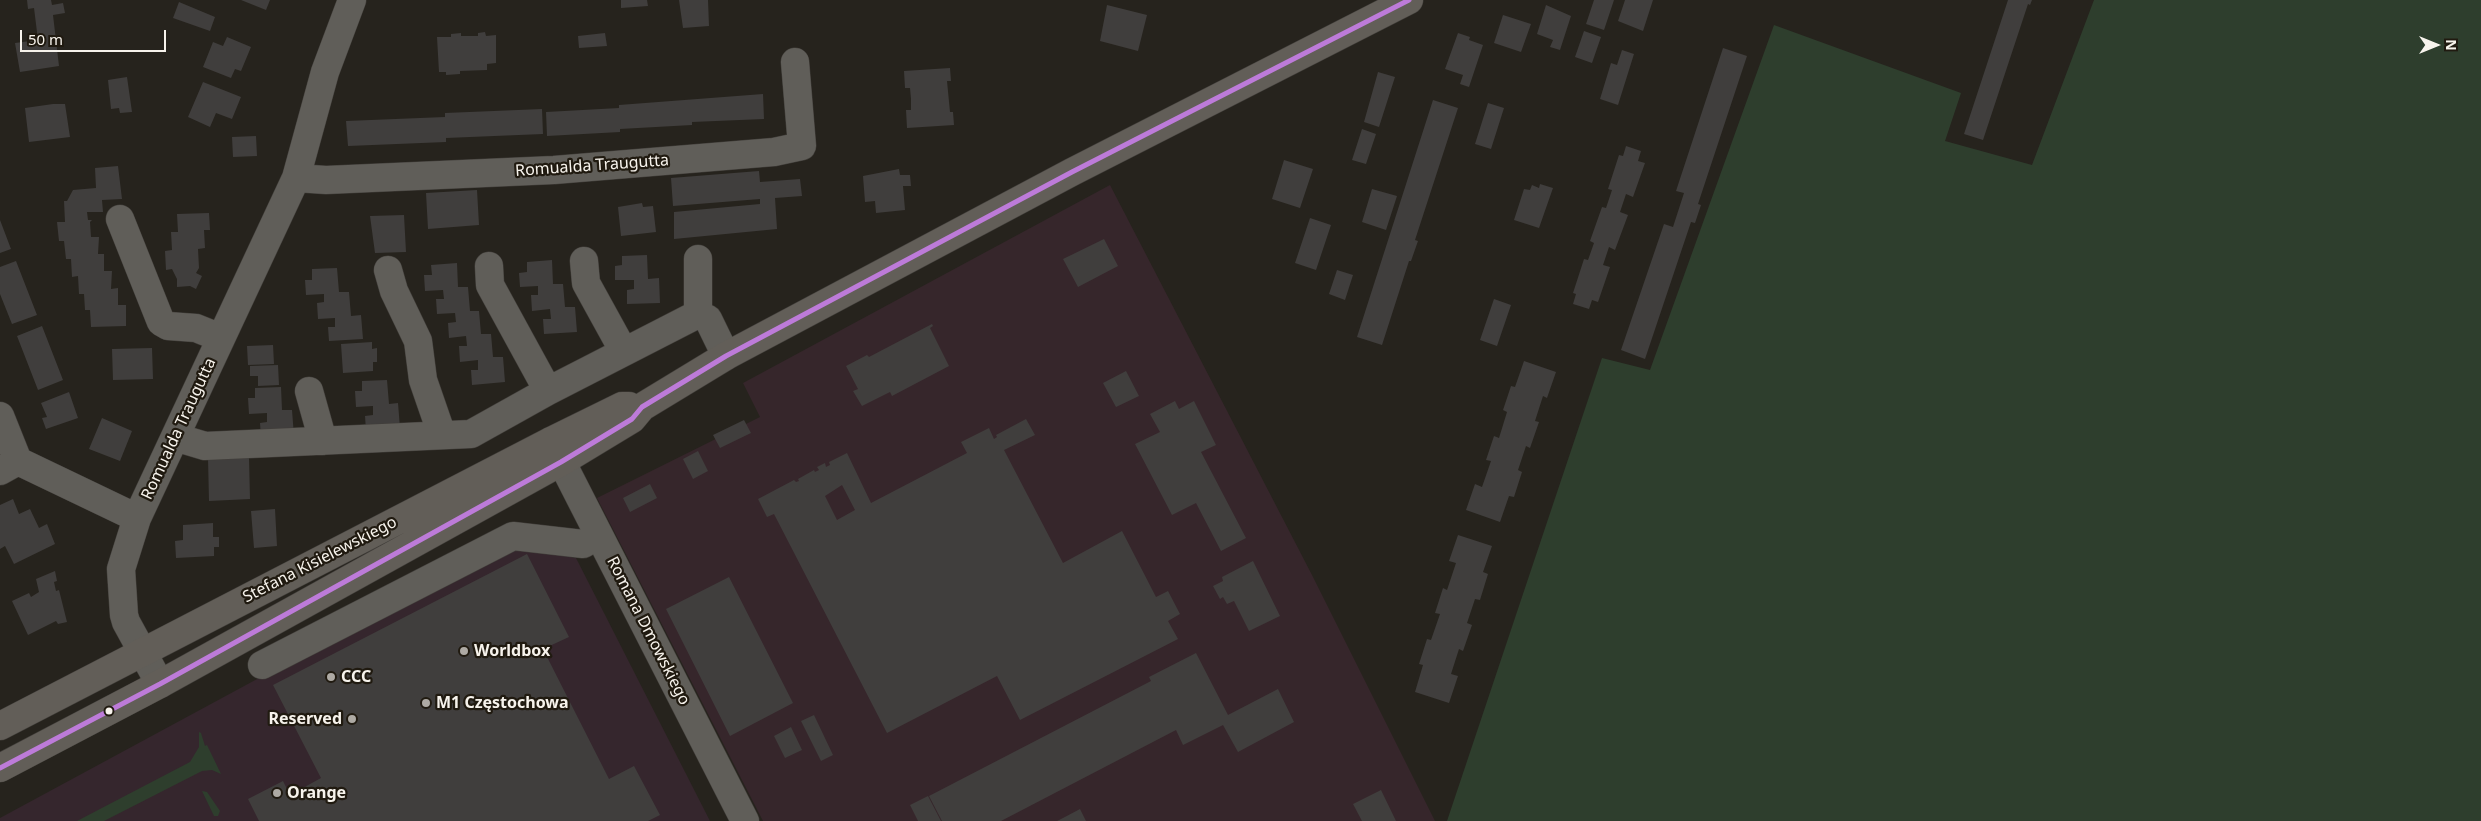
<!DOCTYPE html>
<meta charset="utf-8">
<style>
body{margin:0}
#map{position:relative;width:2481px;height:821px;overflow:hidden;background:#26231d;font-family:"Noto Sans",sans-serif}
canvas{display:block}
.north{position:absolute;left:2411px;top:20px;width:50px;height:50px;-webkit-text-stroke:4px #201a10;paint-order:stroke;rotate:90deg;font-size:14px;font-weight:700;line-height:20px;text-align:center;color:#f7f3ec}
.north::after{content:'';display:block;margin:auto;width:18px;height:22px;background:#f7f3ec;clip-path:polygon(50% 0,100% 100%,50% 72%,0 100%)}
.scale{position:absolute;left:20px;top:30px;width:146px;height:22px;box-sizing:border-box;border:2px solid #f7f3ec;border-top:0;padding-left:6px;font-size:15px;line-height:18px;white-space:nowrap;color:#f7f3ec;-webkit-text-stroke:4px #201a10;paint-order:stroke}
</style>
<div id="map">
<canvas width="2481" height="821"></canvas>
<div class="north">N</div>
<div class="scale">50 m</div>
</div>
<script>
const g = document.querySelector('canvas').getContext('2d');
g.lineJoin = 'round';
function fill(path, color) {
  g.fillStyle = color;
  g.fill(path, 'evenodd');
}
function poly(rows) {
  const path = new Path2D();
  for (const r of rows) {
    path.moveTo(r[0], r[1]);
    for (let i = 2; i < r.length; i += 2) path.lineTo(r[i], r[i + 1]);
  }
  return path;
}
function trace(path, color, width, dash) {
  g.strokeStyle = color;
  g.lineWidth = width;
  g.lineCap = dash ? 'butt' : 'round';
  g.setLineDash(dash || []);
  g.stroke(path);
}
function write(font, color, halo, rows, align = 'center') {
  g.font = font + ' "Noto Sans",sans-serif';
  g.lineWidth = 4.5;
  g.setLineDash([]);
  g.textBaseline = 'middle';
  g.strokeStyle = halo;
  g.fillStyle = color;
  for (const [text, x, y, turn = 0] of rows) {
    g.save();
    g.translate(x, y);
    g.rotate((+turn || 0) * Math.PI / 180);
    g.textAlign = isNaN(turn) ? turn : align;
    if (halo) g.strokeText(text, 0, 0);
    g.fillText(text, 0, 0);
    g.restore();
  }
}
fill(poly([
 [505,545,576,558,710,821,0,821,0,818]
]), '#35262d');
fill(poly([
 [1110,185,1312,575,1435,821,763,821,597,498,760,417,743,383]
]), '#36262b');
fill(poly([
 [2094,0,2481,0,2481,821,1447,821,1602,358,1650,370,1774,25,1961,93,1945,141,2032,165],
 [199,732,201,733,205,746,207,745,221,774,212,770,202,771,104,821,77,821,190,762,199,747],
 [202,791,207,792,220,811,218,816,214,816]
]), '#2e3e2d');
fill(poly([
 [27,0,51,0,52,5,63,3,65,13,53,15,59,66,20,72,15,43,38,40,34,8,28,9],
 [241,0,270,0,266,10],
 [621,0,647,0,648,6,621,8],
 [679,0,708,0,709,26,683,28],
 [1594,0,1614,0,1604,30,1586,24],
 [1625,0,1653,0,1643,31,1618,21],
 [2008,0,2032,0,2030,5,2028,4,1983,140,1964,134],
 [179,2,215,17,210,31,173,18],
 [1107,5,1147,15,1138,51,1100,41],
 [1546,5,1571,16,1560,50,1550,47,1553,40,1537,34],
 [1503,15,1531,24,1521,52,1494,43],
 [1584,31,1601,37,1592,63,1575,57],
 [485,32,486,36,496,35,496,63,487,64,487,70,460,71,460,74,446,75,446,72,439,72,437,37,451,37,451,34,461,33,461,36,478,36,478,33],
 [605,33,607,46,579,48,578,36],
 [1458,33,1470,37,1469,40,1483,45,1469,87,1460,84,1463,75,1445,69],
 [227,37,251,47,241,71,235,69,231,78,203,67,213,42,223,46],
 [1723,48,1747,56,1698,204,1701,205,1695,223,1691,222,1645,359,1621,350,1664,224,1673,227,1684,193,1676,191],
 [1622,50,1634,54,1618,105,1600,99,1611,63,1617,65],
 [950,68,951,81,947,81,950,112,953,112,954,125,907,128,906,110,911,110,911,99,910,88,905,88,904,71],
 [1378,72,1395,77,1379,127,1364,122],
 [127,77,132,112,120,113,119,108,111,109,108,80],
 [203,82,241,97,232,119,216,113,210,127,188,117],
 [763,94,764,119,692,122,692,125,620,129,620,132,547,136,546,112,619,108,619,105],
 [1433,100,1458,108,1415,240,1418,241,1411,261,1409,261,1382,345,1357,337],
 [1488,103,1504,108,1491,149,1475,144],
 [53,104,65,104,70,137,29,142,25,108],
 [542,109,543,134,446,138,446,142,348,146,346,121,445,117,445,113],
 [1362,129,1376,134,1366,164,1352,160],
 [256,136,257,156,233,157,232,137],
 [1626,146,1641,151,1638,161,1645,163,1633,197,1626,194,1620,212,1628,215,1615,250,1609,247,1603,265,1610,267,1598,302,1592,300,1589,309,1573,304,1576,294,1573,293,1584,259,1588,260,1594,243,1590,241,1602,207,1606,208,1612,190,1608,189,1619,155,1623,156],
 [1284,160,1313,169,1300,208,1272,199],
 [118,166,122,199,102,200,103,212,87,212,88,220,92,220,90,222,91,237,99,237,98,254,104,254,104,271,112,271,111,289,118,288,118,305,126,305,126,326,91,327,90,310,85,310,84,294,79,294,78,276,72,277,71,259,66,259,64,241,59,241,57,222,65,222,64,201,67,201,73,190,96,188,95,168],
 [899,169,900,175,910,175,911,186,903,186,905,210,876,213,875,201,865,202,863,176],
 [759,171,760,182,800,179,802,196,775,198,777,229,674,239,674,212,760,204,760,199,673,206,671,178],
 [1540,184,1553,188,1539,228,1514,220,1524,189,1530,190,1532,185,1539,188],
 [1372,189,1397,196,1386,230,1362,222],
 [477,190,479,225,428,229,426,193],
 [642,203,643,207,653,206,656,232,621,236,618,207],
 [209,213,210,230,204,230,205,248,198,249,199,268,196,273,202,276,196,289,190,286,177,287,177,279,172,269,166,270,165,251,172,250,171,232,178,232,177,214],
 [404,215,406,252,375,253,370,216],
 [1310,218,1331,225,1316,270,1295,263],
 [0,220,11,249,0,253],
 [1104,239,1118,266,1078,287,1063,259],
 [647,255,648,279,659,278,660,303,627,304,627,290,634,289,634,280,615,280,615,266,622,265,622,256],
 [552,260,553,284,563,284,565,307,575,307,577,332,544,334,543,319,551,319,550,309,532,311,531,295,538,295,538,286,520,287,519,273,527,272,527,262],
 [16,261,37,315,12,324,0,294,0,267],
 [457,263,458,287,468,287,470,311,479,311,481,334,491,334,493,357,503,357,505,382,472,385,471,370,478,370,478,360,460,362,459,346,467,346,466,336,449,338,448,323,456,322,455,313,437,314,436,299,444,299,443,290,425,291,424,275,432,275,431,265],
 [337,268,339,292,349,292,351,316,361,315,363,339,329,341,328,327,335,327,335,318,318,319,317,303,324,302,324,294,306,295,305,280,312,280,312,269],
 [1337,270,1353,275,1345,300,1329,294],
 [1494,299,1511,305,1497,346,1480,340],
 [932,324,933,326,930,328,949,366,892,396,890,392,862,406,853,391,858,389,846,366,867,355,869,357],
 [42,326,63,380,38,390,17,336],
 [372,342,372,349,377,348,377,362,373,362,373,371,343,373,341,344],
 [273,345,274,364,248,365,247,346],
 [152,348,153,379,113,380,112,349],
 [1524,361,1556,372,1547,398,1543,396,1535,421,1539,422,1530,448,1526,446,1518,470,1522,472,1514,497,1509,496,1500,522,1466,510,1475,484,1482,487,1491,461,1486,460,1494,436,1499,438,1507,412,1503,410,1511,386,1515,387],
 [278,365,279,385,258,386,258,376,250,376,250,366],
 [1126,371,1139,396,1116,407,1103,383],
 [387,380,389,404,398,403,400,428,366,431,365,416,373,415,373,406,356,407,355,391,362,391,362,381],
 [281,387,282,410,292,410,294,436,261,437,260,423,267,422,267,413,249,414,248,398,255,398,255,388],
 [69,392,78,418,46,429,42,418,47,417,41,403],
 [1175,401,1179,409,1194,401,1216,445,1201,452,1246,538,1221,551,1196,503,1172,515,1135,444,1160,432,1150,414],
 [102,418,132,431,120,461,89,449],
 [1026,419,1035,435,1004,450,1063,563,1122,531,1156,597,1168,591,1180,614,1168,621,1178,639,1020,720,997,676,887,733,774,514,767,517,758,499,794,480,796,482,799,481,798,479,814,470,815,472,819,470,817,467,825,463,826,467,830,465,829,462,847,453,871,503,967,453,961,442,989,428,994,439,997,437,996,435],
 [842,485,855,510,837,520,825,496],
 [744,420,751,433,720,448,713,435],
 [698,451,708,471,693,479,683,459],
 [249,457,250,499,209,501,208,458],
 [650,484,657,498,630,512,623,498],
 [13,499,19,514,30,509,39,528,47,524,55,544,14,564,5,546,0,549,0,505],
 [275,509,277,546,254,548,251,511],
 [213,523,213,537,219,537,219,547,214,547,214,556,176,558,175,541,183,540,183,525],
 [1458,535,1492,546,1483,572,1488,574,1480,600,1475,599,1467,623,1472,625,1463,651,1459,649,1451,674,1458,676,1449,703,1415,692,1423,665,1419,664,1427,639,1431,640,1440,614,1435,613,1443,588,1447,590,1456,563,1449,561],
 [527,554,569,637,543,649,609,779,634,766,660,815,648,821,259,821,248,799,283,781,290,795,321,778,273,685],
 [1253,561,1280,616,1249,631,1234,601,1227,604,1223,597,1220,599,1213,586,1223,581,1222,577],
 [55,571,57,581,54,582,56,591,59,590,67,622,58,624,56,621,28,635,12,601,29,593,31,597,39,592,36,579],
 [729,577,793,703,730,736,666,609],
 [1196,653,1228,715,1278,689,1294,722,1238,752,1223,725,1183,745,1176,730,1001,821,942,821,929,796,1151,681,1149,677],
 [814,715,833,755,821,761,801,721],
 [791,727,802,750,785,758,774,736],
 [1381,790,1396,821,1362,821,1353,804],
 [928,796,941,821,918,821,910,805],
 [1080,809,1086,821,1057,821,1063,818]
]), '#403e3d');
const minor = poly([
 [296,178,326,180,554,170,774,152,802,146,795,62],
 [120,219,161,322,168,326,196,328,221,338],
 [698,259,698,314],
 [584,261,586,283,624,352],
 [489,266,490,285,548,391],
 [388,270,394,291,418,341,423,380,442,435],
 [309,391,323,441],
 [0,416,18,461],
 [175,437,205,446,471,434,548,391,698,314,708,319,726,356],
 [551,441,745,821],
 [0,471,18,461,137,518],
 [262,665,513,536,583,544,599,535],
 [160,684,126,622,124,615,121,569,137,518,296,178,325,72,352,0]
]);
const major = poly([
 [0,726,551,441,622,406,629,406],
 [0,768,160,684,561,462,632,419,642,407,726,356,1072,172,1409,0]
]);
trace(minor, '#423f3b', 29);
trace(major, '#423f3b', 29);
trace(minor, '#605e59', 28);
trace(major, '#625e58', 28);
trace(poly([
 [0,768,160,684,561,462,632,419,642,407,726,356,1072,172,1409,0]
]), '#bd7bd9', 5);
for (const [x, y, r, color] of [
 [464,651,5,"#aeaaa4"],
 [331,677,5,"#aeaaa4"],
 [426,703,5,"#aeaaa4"],
 [109,711,4.5,"#f7f3ec"],
 [352,719,5,"#aeaaa4"],
 [277,793,5,"#aeaaa4"]
]) {
  const dot = new Path2D();
  dot.arc(x, y, r, 0, 2 * Math.PI);
  g.fillStyle = color;
  g.fill(dot);
  trace(dot, '#201a10', 2);
}
write('16px', '#f7f3ec', '#201a10', [
 ["Romualda Traugutta",592,166,-4],
 ["Romualda Traugutta",179,429,-65],
 ["Stefana Kisielewskiego",320,560,-27],
 ["Romana Dmowskiego",648,631,63]
]);
write('bold 16px', '#f7f3ec', '#201a10', [
 ["Worldbox",474,651],
 ["CCC",341,677],
 ["M1 Częstochowa",436,703],
 ["Reserved",342,719,"right"],
 ["Orange",287,793]
], 'left');
</script>
